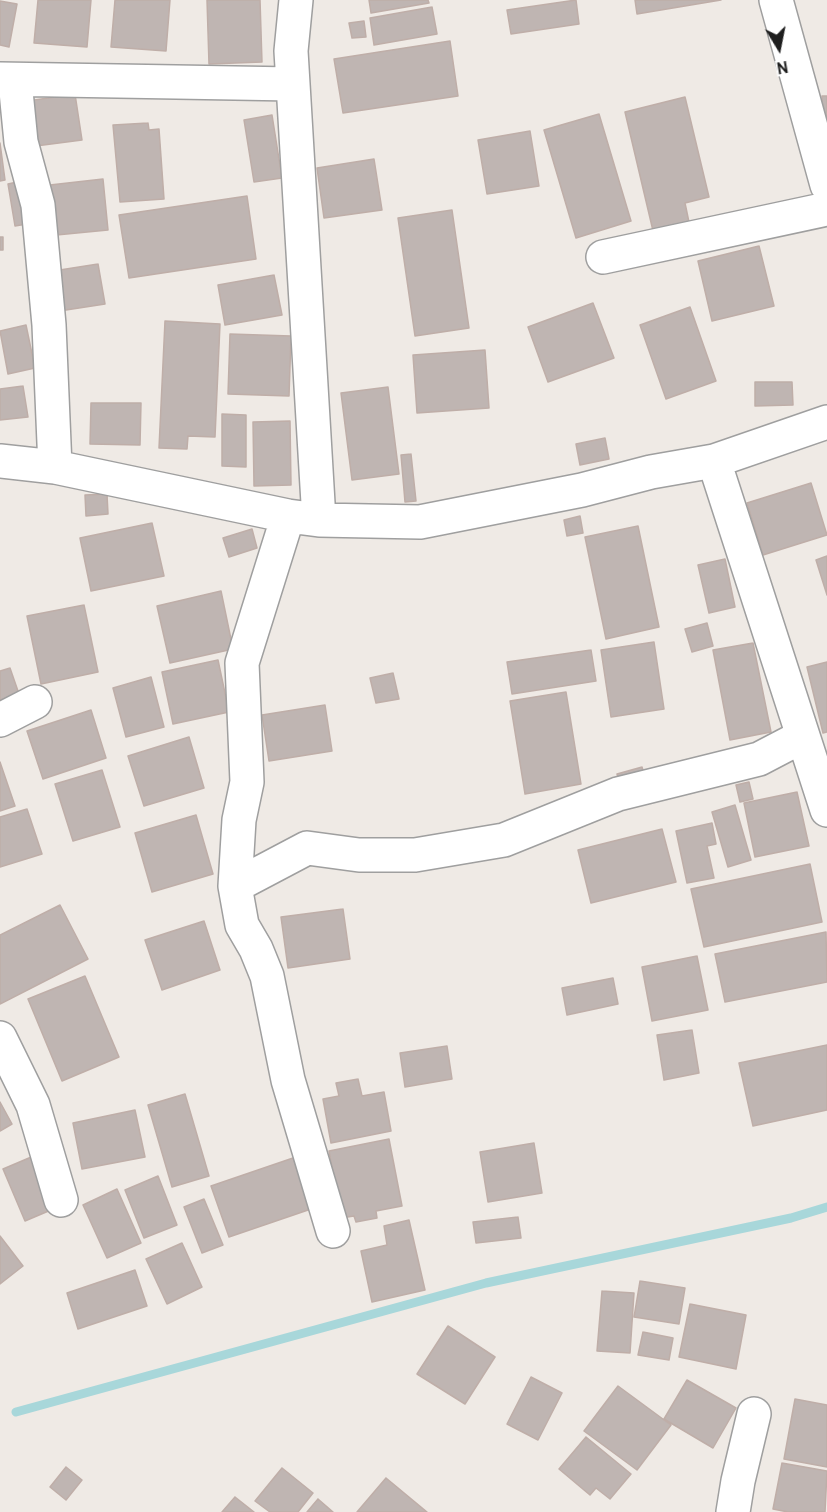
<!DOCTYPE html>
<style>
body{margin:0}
#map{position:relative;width:827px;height:1512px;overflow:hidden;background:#efeae5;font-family:Overpass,sans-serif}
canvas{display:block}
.north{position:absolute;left:749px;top:18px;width:60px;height:60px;-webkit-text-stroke:4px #fff;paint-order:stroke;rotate:170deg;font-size:16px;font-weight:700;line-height:24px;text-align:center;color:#1e1e1e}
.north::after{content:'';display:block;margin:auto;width:21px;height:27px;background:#1e1e1e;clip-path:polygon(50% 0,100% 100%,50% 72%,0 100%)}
</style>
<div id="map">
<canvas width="827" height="1512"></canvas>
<div class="north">N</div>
</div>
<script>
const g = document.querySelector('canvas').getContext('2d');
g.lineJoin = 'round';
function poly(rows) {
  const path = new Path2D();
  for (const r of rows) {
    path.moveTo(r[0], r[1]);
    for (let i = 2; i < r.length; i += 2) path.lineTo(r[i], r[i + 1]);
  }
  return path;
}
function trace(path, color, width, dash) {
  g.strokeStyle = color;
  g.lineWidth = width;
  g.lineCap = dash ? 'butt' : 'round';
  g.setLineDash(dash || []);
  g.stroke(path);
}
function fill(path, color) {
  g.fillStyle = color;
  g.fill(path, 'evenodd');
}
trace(poly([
 [16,1412,486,1283,791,1218,827,1207]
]), '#a8d7da', 9);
const building = poly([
 [38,0,91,0,87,47,34,43,38,0],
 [115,0,170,0,166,51,111,47,115,0],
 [207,0,260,0,262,62,209,64,207,0],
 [369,0,428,0,429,3,371,13,369,0],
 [576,0,579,24,511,34,507,10,576,0],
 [635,0,721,0,637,14,635,0],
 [0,1,17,4,9,47,0,45,0,1],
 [432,7,437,34,374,45,370,18,432,7],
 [364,21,366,37,352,38,349,23,364,21],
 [450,41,458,96,343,113,334,59,450,41],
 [75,94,82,140,28,147,21,102,75,94],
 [822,96,827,96,827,149,824,150,822,96],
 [685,97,709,197,685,203,690,227,654,235,625,112,685,97],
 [599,114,631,221,576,238,544,130,599,114],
 [272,115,282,178,254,182,244,120,272,115],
 [148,123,149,130,159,129,164,199,120,202,113,125,148,123],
 [530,131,539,186,487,194,478,140,530,131],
 [0,143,5,180,0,181,0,143],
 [374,159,382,210,324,218,317,168,374,159],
 [103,179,108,230,46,236,41,186,103,179],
 [26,180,33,223,15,226,8,184,26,180],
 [247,196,256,259,129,278,119,215,247,196],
 [452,210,469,328,415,336,398,218,452,210],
 [0,237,3,237,3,250,0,250,0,237],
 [759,246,774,306,712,321,698,261,759,246],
 [98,264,105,304,53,312,47,272,98,264],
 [274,275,282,315,225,325,218,285,274,275],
 [593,303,614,358,548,382,528,327,593,303],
 [690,307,716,381,666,399,640,325,690,307],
 [165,321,220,324,215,437,188,436,187,449,159,448,165,321],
 [26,325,35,368,8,374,0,331,26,325],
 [230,334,291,336,289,396,228,394,230,334],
 [485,350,489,408,417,413,413,355,485,350],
 [755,382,792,382,793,405,755,406,755,382],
 [23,386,28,417,0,420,0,389,23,386],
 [388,387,399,474,352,480,341,393,388,387],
 [91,403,141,403,140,445,90,444,91,403],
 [222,414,246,415,246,467,222,466,222,414],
 [290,421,291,485,254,486,253,422,290,421],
 [605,438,609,459,580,465,576,444,605,438],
 [411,454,416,501,405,502,401,455,411,454],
 [811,483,827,535,763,555,747,503,811,483],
 [107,494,108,514,86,516,85,495,107,494],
 [580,516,583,533,567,536,564,520,580,516],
 [152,523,164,576,91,591,80,538,152,523],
 [638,526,659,627,606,639,585,537,638,526],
 [252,529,257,548,229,557,223,538,252,529],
 [827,556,827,595,816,560,827,556],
 [725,559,735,607,709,613,698,565,725,559],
 [221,591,233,649,170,663,157,606,221,591],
 [84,605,98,672,41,684,27,616,84,605],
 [707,623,713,646,692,652,685,629,707,623],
 [654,642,664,709,611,717,601,650,654,642],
 [753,643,771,732,730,740,713,650,753,643],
 [591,650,596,681,512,694,507,662,591,650],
 [218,660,229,712,173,724,162,672,218,660],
 [827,662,827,732,823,733,807,667,827,662],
 [10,668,19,694,0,700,0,671,10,668],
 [393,673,399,699,376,703,370,678,393,673],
 [151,677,164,727,126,737,113,688,151,677],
 [566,692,581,784,525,794,510,701,566,692],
 [325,705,332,751,269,761,262,715,325,705],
 [91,710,106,758,43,779,27,731,91,710],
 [189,737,204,788,144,806,128,756,189,737],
 [0,762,15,806,0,811,0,762],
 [642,767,645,777,620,784,617,774,642,767],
 [102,770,120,827,73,841,55,784,102,770],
 [749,782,753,799,740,802,736,785,749,782],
 [797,792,809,846,755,857,744,803,797,792],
 [735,805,751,860,728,867,712,812,735,805],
 [27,809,42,854,0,867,0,817,27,809],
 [196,815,213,874,152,892,135,833,196,815],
 [712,823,716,844,707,846,714,878,687,883,676,831,712,823],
 [662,829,676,882,591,903,578,850,662,829],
 [810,864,822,922,704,947,691,889,810,864],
 [60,905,88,959,0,1004,0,935,60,905],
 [343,909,350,959,288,968,281,917,343,909],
 [204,921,220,970,162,990,145,940,204,921],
 [826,932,827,982,725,1002,715,954,826,932],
 [697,956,708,1010,652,1021,642,967,697,956],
 [85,976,119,1057,62,1081,28,999,85,976],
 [613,978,618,1004,567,1015,562,988,613,978],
 [692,1030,699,1073,664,1080,657,1035,692,1030],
 [827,1045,827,1110,753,1126,739,1063,827,1045],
 [447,1046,452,1079,405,1087,400,1053,447,1046],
 [358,1079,362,1096,384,1092,391,1131,331,1143,323,1099,339,1096,336,1083,358,1079],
 [185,1094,209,1176,172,1187,148,1105,185,1094],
 [0,1102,12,1124,0,1131,0,1102],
 [135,1110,145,1157,82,1169,73,1123,135,1110],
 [389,1139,402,1206,376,1211,377,1218,356,1222,354,1216,341,1218,329,1151,389,1139],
 [534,1143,542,1193,488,1202,480,1152,534,1143],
 [36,1155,58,1207,25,1221,3,1169,36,1155],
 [293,1158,311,1209,229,1237,211,1186,293,1158],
 [158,1176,177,1225,144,1238,125,1190,158,1176],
 [117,1189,141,1243,107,1258,83,1205,117,1189],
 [204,1199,223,1245,202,1253,184,1207,204,1199],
 [518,1217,521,1238,476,1243,473,1222,518,1217],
 [409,1220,425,1290,372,1302,361,1251,387,1245,384,1226,409,1220],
 [0,1236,23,1266,0,1284,0,1236],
 [182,1243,202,1287,167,1304,146,1259,182,1243],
 [135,1270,147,1306,78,1329,67,1293,135,1270],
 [640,1281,685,1288,679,1324,634,1317,640,1281],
 [602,1291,634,1293,630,1353,597,1351,602,1291],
 [690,1304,746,1315,736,1369,679,1357,690,1304],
 [448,1326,495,1357,465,1404,417,1374,448,1326],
 [643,1332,673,1338,669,1360,638,1355,643,1332],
 [531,1377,562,1393,538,1440,507,1424,531,1377],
 [687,1380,736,1408,713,1448,664,1419,687,1380],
 [618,1386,671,1425,637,1470,584,1431,618,1386],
 [795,1399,827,1405,827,1467,784,1459,795,1399],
 [586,1437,631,1474,610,1499,596,1488,590,1495,559,1469,586,1437],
 [782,1463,827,1471,825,1512,788,1512,773,1509,782,1463],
 [66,1467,82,1480,66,1500,50,1487,66,1467],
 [282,1468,313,1493,298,1512,270,1512,255,1501,282,1468],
 [386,1478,427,1512,357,1512,386,1478],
 [235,1497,254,1512,222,1512,235,1497],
 [318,1499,333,1512,307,1512,318,1499]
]);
fill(building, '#bfb5b2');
trace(building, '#bfaea8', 1.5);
const street = poly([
 [296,0,291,51,293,84,319,520],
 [776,0,827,185],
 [0,79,293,84],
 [15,81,21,142,38,205,49,325,55,467],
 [603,257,827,209],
 [0,461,55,467,288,516,319,520,420,522,582,490,651,472,714,461,827,422],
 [714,461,827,810],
 [288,516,242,663,247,782,239,820,235,886,242,925,256,949,267,976,288,1080,333,1231],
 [0,720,35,702],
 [235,886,307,848,359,855,415,855,504,840,618,794,759,759,803,736],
 [0,1038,33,1105,61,1200],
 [733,1512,738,1481,754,1414]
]);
trace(street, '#9f9f9f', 36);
trace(street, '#fff', 33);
</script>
